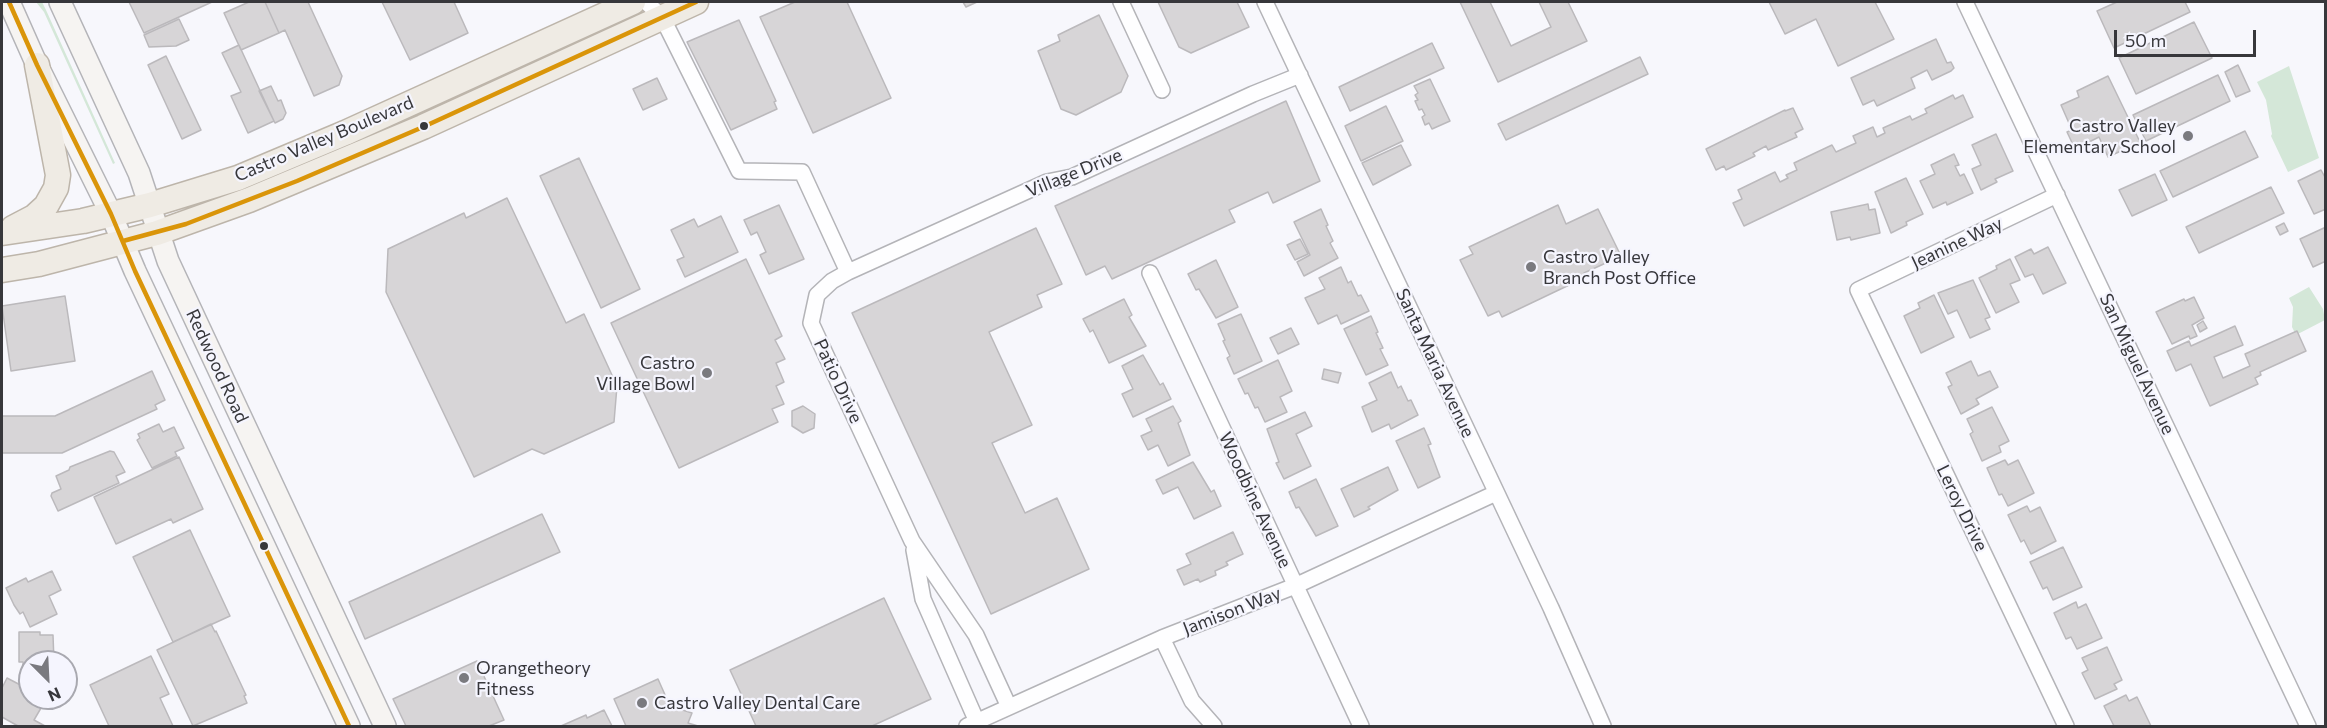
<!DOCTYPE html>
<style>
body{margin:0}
#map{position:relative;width:2327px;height:728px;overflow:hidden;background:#f7f7fc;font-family:Commissioner,sans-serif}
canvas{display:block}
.frame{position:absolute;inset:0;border:3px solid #37373b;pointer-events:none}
.north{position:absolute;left:18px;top:650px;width:60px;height:60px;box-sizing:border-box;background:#f5f5fe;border:2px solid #a9a9b0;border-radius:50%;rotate:156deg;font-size:16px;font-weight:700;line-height:24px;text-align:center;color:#37373b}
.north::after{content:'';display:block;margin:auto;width:21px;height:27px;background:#7a7a7f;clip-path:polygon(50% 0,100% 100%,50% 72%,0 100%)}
.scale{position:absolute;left:2114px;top:30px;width:142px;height:27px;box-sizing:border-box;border:3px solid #37373b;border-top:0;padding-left:8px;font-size:18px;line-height:21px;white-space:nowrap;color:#37373b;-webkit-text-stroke:4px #f5f5fe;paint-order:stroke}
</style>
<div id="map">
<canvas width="2327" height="728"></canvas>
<div class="frame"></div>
<div class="north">N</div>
<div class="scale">50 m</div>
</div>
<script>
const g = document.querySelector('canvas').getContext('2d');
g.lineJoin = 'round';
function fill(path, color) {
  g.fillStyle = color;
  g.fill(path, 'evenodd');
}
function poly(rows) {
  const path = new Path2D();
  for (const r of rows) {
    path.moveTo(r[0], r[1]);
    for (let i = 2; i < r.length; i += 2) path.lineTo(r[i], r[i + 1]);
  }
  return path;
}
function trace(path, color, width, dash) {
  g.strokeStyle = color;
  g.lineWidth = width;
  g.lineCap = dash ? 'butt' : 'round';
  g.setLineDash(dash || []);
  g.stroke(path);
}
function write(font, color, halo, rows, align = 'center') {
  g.font = font + ' Commissioner,sans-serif';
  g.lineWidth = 4.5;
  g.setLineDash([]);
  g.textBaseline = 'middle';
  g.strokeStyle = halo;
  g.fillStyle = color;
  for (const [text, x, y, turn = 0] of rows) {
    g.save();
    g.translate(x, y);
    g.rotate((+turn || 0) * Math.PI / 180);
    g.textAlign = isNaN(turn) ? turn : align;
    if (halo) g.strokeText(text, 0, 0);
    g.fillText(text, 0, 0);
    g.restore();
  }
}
fill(poly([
 [36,2,42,2,46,10,115,163,113,164,44,12],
 [2289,66,2319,158,2288,172,2271,136,2272,134,2266,100,2257,82],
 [2309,287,2323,309,2325,320,2296,335,2292,327,2293,307,2289,298]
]), '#d4e7d8');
const building = poly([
 [129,2,212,2,144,33,129,2],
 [249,2,265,2,279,33,241,50,224,13,249,2],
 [265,2,308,2,342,76,339,85,314,96,285,30,279,33,265,2],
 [382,2,454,2,468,33,410,60,382,2],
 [795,2,847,2,891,98,813,133,760,17,795,2],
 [963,2,977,2,966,7,963,2],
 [1158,2,1237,2,1249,27,1191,53,1179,47,1158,2],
 [1460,2,1490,2,1511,46,1551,27,1539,2,1568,2,1587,41,1498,82,1460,2],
 [1769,2,1875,2,1894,39,1838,66,1816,19,1785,34,1769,2],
 [2117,2,2185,2,2190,12,2114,48,2097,11,2117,2],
 [1099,15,1128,76,1121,92,1076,115,1061,109,1038,51,1060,41,1058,35,1099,15],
 [179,19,189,40,176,46,149,47,144,35,179,19],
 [739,20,776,101,774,102,777,109,731,130,687,42,739,20],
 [2194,22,2212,58,2136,94,2119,58,2194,22],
 [1936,39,1947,63,1951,62,1954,68,1951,71,1932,80,1927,70,1911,78,1915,88,1877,106,1874,100,1863,105,1851,78,1936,39],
 [1432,43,1444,68,1350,111,1339,87,1432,43],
 [239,45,274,121,248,133,231,96,241,92,222,53,239,45],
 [166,56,201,130,182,139,148,65,166,56],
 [1640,57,1648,74,1506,140,1498,124,1640,57],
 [2238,65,2250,91,2236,97,2225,72,2238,65],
 [2218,75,2230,101,2146,141,2133,115,2218,75],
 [2108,76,2140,142,2108,157,2099,137,2075,149,2067,132,2072,130,2061,105,2079,97,2077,91,2108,76],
 [657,78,667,99,643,110,633,89,657,78],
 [1430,79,1450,121,1432,129,1429,123,1425,125,1422,117,1425,115,1422,109,1419,110,1415,101,1418,100,1415,95,1418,93,1414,86,1430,79],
 [271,86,278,101,281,100,286,113,283,119,275,123,259,91,271,86],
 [1953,95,1955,99,1963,95,1973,117,1744,226,1733,203,1742,199,1738,190,1775,172,1780,182,1788,178,1786,175,1797,170,1794,163,1832,145,1836,152,1856,143,1853,136,1873,127,1877,137,1885,133,1883,128,1910,116,1912,120,1927,113,1925,109,1953,95],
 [1286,101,1320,181,1273,203,1268,192,1229,210,1235,222,1112,279,1105,266,1086,275,1055,206,1286,101],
 [1386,106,1403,141,1361,161,1345,126,1386,106],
 [1793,108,1803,129,1795,133,1797,137,1768,150,1766,146,1753,153,1755,156,1726,170,1724,166,1716,170,1706,149,1785,110,1785,111,1793,108],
 [2245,131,2258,157,2173,197,2160,171,2245,131],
 [1996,134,2013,171,1995,179,1997,182,1981,190,1972,169,1981,165,1972,145,1996,134],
 [1401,145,1411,165,1373,185,1362,163,1401,145],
 [1954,154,1959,165,1955,166,1960,176,1964,174,1973,193,1947,205,1946,202,1933,208,1920,181,1935,174,1931,165,1954,154],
 [579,158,640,289,601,308,540,176,579,158],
 [2321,170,2326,179,2326,209,2314,214,2298,181,2321,170],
 [2155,174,2167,200,2132,216,2119,190,2155,174],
 [1906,178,1923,214,1906,222,1907,225,1891,233,1875,192,1906,178],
 [2271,187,2284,213,2199,253,2186,227,2271,187],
 [507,198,566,323,584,314,617,386,614,422,544,454,532,449,474,477,386,292,388,249,464,213,466,218,507,198],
 [1868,204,1869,210,1875,209,1880,233,1851,240,1850,237,1837,240,1831,212,1868,204],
 [779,205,804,259,769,274,760,255,766,252,757,232,751,235,744,220,779,205],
 [1558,205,1566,224,1598,209,1621,256,1584,273,1586,277,1502,317,1499,311,1488,316,1460,260,1473,254,1469,247,1558,205],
 [1321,209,1328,225,1326,226,1333,241,1330,243,1338,258,1304,276,1297,262,1310,255,1294,222,1321,209],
 [721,216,738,252,685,277,677,260,684,257,671,230,694,219,698,227,721,216],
 [2284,223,2288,231,2280,235,2276,227,2284,223],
 [2326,227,2326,261,2313,267,2300,239,2326,227],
 [1036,228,1062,284,1037,295,1042,307,989,332,1032,425,992,443,1025,513,1057,498,1089,569,991,614,852,313,1036,228],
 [1300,239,1308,254,1295,260,1287,245,1300,239],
 [2048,247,2066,283,2043,294,2033,274,2025,277,2015,257,2031,249,2034,254,2048,247],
 [746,259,782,336,775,340,785,359,776,363,784,382,776,386,784,404,772,409,778,422,679,468,611,323,746,259],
 [2010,259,2020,280,2010,284,2019,302,1996,313,1979,278,1997,269,1996,266,2010,259],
 [1216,260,1238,307,1216,318,1199,289,1196,290,1188,274,1216,260],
 [1341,267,1348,283,1351,281,1358,296,1361,295,1369,311,1341,324,1337,315,1318,324,1305,298,1325,289,1319,278,1341,267],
 [1973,280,1990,317,1985,319,1990,329,1970,338,1957,310,1948,314,1938,293,1973,280],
 [1934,295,1954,337,1921,353,1904,316,1920,308,1918,303,1934,295],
 [65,296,75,361,11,371,2,306,65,296],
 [2194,297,2204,318,2192,325,2197,336,2190,339,2189,336,2172,344,2156,312,2184,299,2185,301,2194,297],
 [1124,299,1132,315,1129,317,1146,346,1109,363,1093,330,1090,332,1083,319,1124,299],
 [1241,314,1262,361,1234,374,1227,358,1230,356,1223,341,1225,340,1218,324,1241,314],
 [1371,316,1378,332,1376,333,1383,348,1380,349,1388,365,1366,375,1344,329,1371,316],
 [2203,321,2207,328,2200,332,2197,325,2203,321],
 [2235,326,2243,345,2214,357,2223,378,2250,366,2245,354,2297,331,2306,351,2260,372,2261,375,2255,378,2258,384,2210,406,2191,364,2176,371,2167,351,2189,341,2191,346,2235,326],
 [1291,328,1299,344,1278,354,1270,338,1291,328],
 [1143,355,1160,385,1163,383,1171,399,1133,417,1122,394,1133,389,1122,366,1143,355],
 [1278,360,1292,391,1280,397,1287,412,1265,422,1258,407,1255,408,1248,393,1245,394,1238,379,1278,360],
 [1971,361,1978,376,1990,371,1998,387,1976,399,1979,404,1961,414,1948,387,1952,385,1946,373,1971,361],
 [1324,369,1341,373,1338,383,1322,379,1324,369],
 [152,371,165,400,155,405,157,409,62,453,2,453,2,478,2,416,55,416,152,371],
 [1391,372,1398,388,1401,386,1408,401,1411,400,1418,415,1391,429,1389,424,1372,432,1362,407,1377,400,1369,383,1391,372],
 [803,406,815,414,814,428,803,433,792,426,792,411,803,406],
 [1173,406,1181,421,1178,423,1190,455,1168,466,1158,445,1148,450,1141,436,1152,431,1146,419,1173,406],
 [1992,407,2009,441,1999,446,2001,452,1982,461,1970,434,1973,432,1967,419,1992,407],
 [1305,412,1312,426,1296,434,1311,466,1284,479,1276,463,1279,462,1267,429,1305,412],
 [159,424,163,432,174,427,184,448,175,452,177,456,152,468,137,440,140,438,138,434,159,424],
 [1424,428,1431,444,1428,445,1440,477,1418,488,1396,441,1424,428],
 [110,451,114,452,125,472,116,476,119,483,58,511,51,496,52,493,61,489,56,476,69,470,70,467,110,451],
 [179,457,203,509,173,523,171,519,116,544,94,497,179,457],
 [2005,460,2008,465,2018,460,2034,493,2008,506,2002,494,1999,495,1987,468,2005,460],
 [1193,462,1211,492,1214,490,1221,506,1194,519,1178,487,1163,494,1156,480,1193,462],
 [1388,467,1398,490,1368,507,1370,509,1354,517,1341,489,1388,467],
 [1316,479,1338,526,1316,536,1299,507,1296,508,1289,492,1316,479],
 [2027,506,2030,512,2040,507,2056,541,2031,554,2024,540,2021,542,2008,515,2027,506],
 [542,514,560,552,365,639,349,602,542,514],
 [190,530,230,616,173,642,133,557,190,530],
 [1233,532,1243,554,1226,562,1228,565,1215,571,1216,575,1200,582,1198,579,1184,585,1177,570,1191,564,1186,554,1233,532],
 [2063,547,2082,587,2053,600,2047,587,2043,589,2030,562,2063,547],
 [52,571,61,590,49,596,57,614,30,627,23,612,20,614,14,605,6,588,26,578,28,582,52,571],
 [884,598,931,699,872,726,756,726,730,670,884,598],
 [2076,602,2078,608,2086,604,2102,638,2077,649,2071,637,2066,639,2054,613,2076,602],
 [211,624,215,632,216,631,246,695,244,696,247,703,193,726,157,650,211,624],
 [19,632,40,632,40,635,53,635,54,662,30,662,30,676,24,677,23,662,19,662,19,632],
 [2107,647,2122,680,2114,684,2117,689,2095,699,2082,673,2088,670,2082,658,2107,647],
 [151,656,169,694,160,698,173,726,109,726,90,685,151,656],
 [477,661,504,720,489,726,406,726,393,699,477,661],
 [7,678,30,690,30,698,42,698,37,706,41,708,34,720,45,726,18,726,2,717,2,688,7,678],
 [658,679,670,706,692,713,688,723,698,726,626,726,614,699,658,679],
 [2126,695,2129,701,2137,697,2151,726,2114,726,2104,706,2126,695],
 [604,710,612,726,561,726,586,715,587,718,604,710]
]);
fill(building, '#d7d5d7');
trace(building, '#bbb9bc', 1.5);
const minor = poly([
 [646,2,662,17,739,171,802,172,848,272,832,281,817,295,811,323,912,541,976,635,1009,707],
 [1121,2,1162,90],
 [1265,2,1551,608,1603,726],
 [1965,2,2308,726],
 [2057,195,1858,290,2066,726],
 [848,272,1047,182,1072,177,1253,94,1300,75],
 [1150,273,1361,726],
 [914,550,923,599,977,722],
 [1162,638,1192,701,1214,726],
 [967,726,1162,638,1295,586,1496,493]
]);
const secondary = poly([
 [9,2,37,65,111,214,135,271,349,726],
 [60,2,139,173,168,261,385,726]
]);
const primary = poly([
 [13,228,34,217,46,206,56,188,58,175,37,65],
 [2,233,83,221,150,205,238,178,345,133,633,2],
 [2,270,39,264,157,233,249,200,423,127,696,2]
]);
trace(minor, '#b4b4b8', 18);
trace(secondary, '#b4b4b8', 24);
trace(primary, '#bdb5aa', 27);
trace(minor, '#fefeff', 15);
trace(secondary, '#f6f4f2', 21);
trace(primary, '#efebe4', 24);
trace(poly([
 [9,2,37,65,111,214,135,271,349,726],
 [123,241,186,224,297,181,423,127,696,2]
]), '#da9509', 4.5);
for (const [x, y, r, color] of [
 [424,126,5,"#37373b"],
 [2188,136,6,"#7a7a7f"],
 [1531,267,6,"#7a7a7f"],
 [707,373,6,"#7a7a7f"],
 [264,546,5,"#37373b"],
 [464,678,6,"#7a7a7f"],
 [642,703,6,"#7a7a7f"]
]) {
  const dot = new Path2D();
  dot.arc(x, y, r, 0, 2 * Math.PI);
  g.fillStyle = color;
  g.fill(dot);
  trace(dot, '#f5f5fe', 2);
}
write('18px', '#37373b', '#f5f5fe', [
 ["Castro Valley",2176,126,"right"],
 ["Elementary School",2176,147,"right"],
 ["Castro Valley",1543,257],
 ["Branch Post Office",1543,278],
 ["Castro",695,363,"right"],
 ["Village Bowl",695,384,"right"],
 ["Orangetheory",476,668],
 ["Fitness",476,689],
 ["Castro Valley Dental Care",654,703]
], 'left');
write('18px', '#37373b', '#f5f5fe', [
 ["Castro Valley Boulevard",324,139,-23],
 ["Village Drive",1074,173,-22],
 ["Jeanine Way",1957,243,-25],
 ["Santa Maria Avenue",1435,363,65],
 ["San Miguel Avenue",2137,364,65],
 ["Redwood Road",217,366,65],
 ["Patio Drive",838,381,65],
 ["Woodbine Avenue",1255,500,65],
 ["Leroy Drive",1962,508,64],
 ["Jamison Way",1232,611,-21]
]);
</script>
